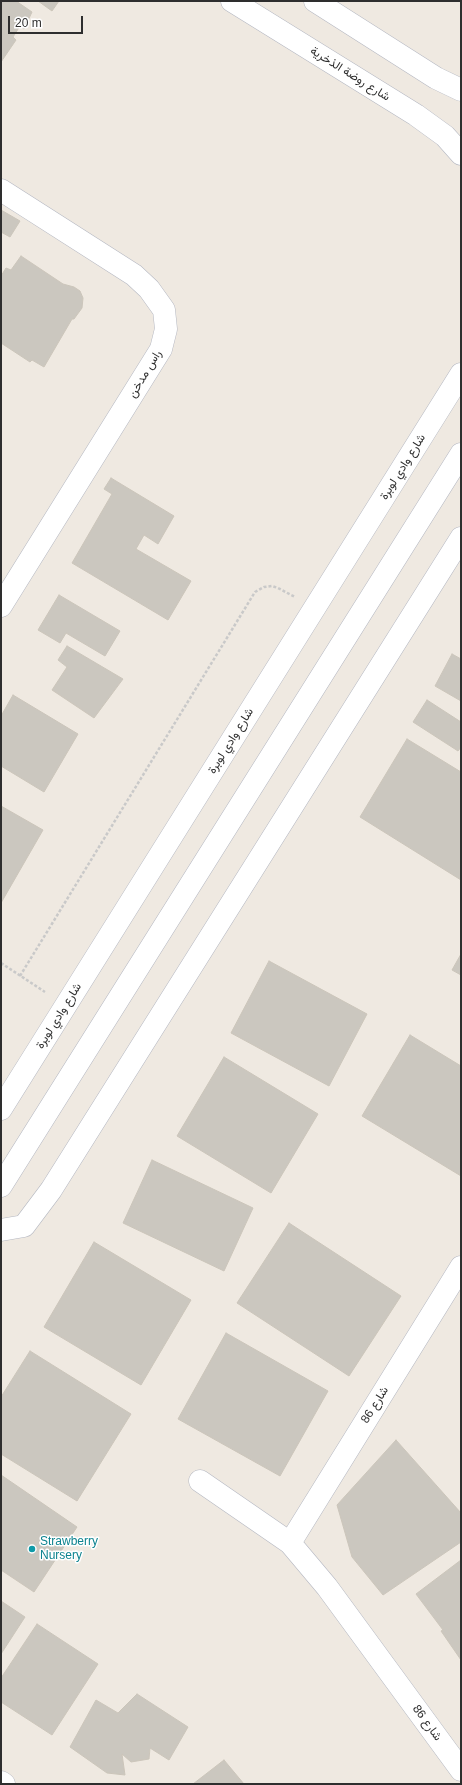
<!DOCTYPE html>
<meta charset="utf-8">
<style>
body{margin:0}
#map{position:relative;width:462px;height:1785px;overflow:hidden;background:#efe9e1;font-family:Helvetica,sans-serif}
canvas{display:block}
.frame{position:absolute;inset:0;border:2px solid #2e2e2e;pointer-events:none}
.scale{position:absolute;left:8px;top:16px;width:75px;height:18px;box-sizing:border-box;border:2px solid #2e2e2e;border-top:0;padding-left:5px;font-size:12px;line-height:14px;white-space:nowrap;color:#2e2e2e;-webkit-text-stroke:3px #fff;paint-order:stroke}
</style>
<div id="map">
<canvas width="462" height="1785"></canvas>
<div class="frame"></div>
<div class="scale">20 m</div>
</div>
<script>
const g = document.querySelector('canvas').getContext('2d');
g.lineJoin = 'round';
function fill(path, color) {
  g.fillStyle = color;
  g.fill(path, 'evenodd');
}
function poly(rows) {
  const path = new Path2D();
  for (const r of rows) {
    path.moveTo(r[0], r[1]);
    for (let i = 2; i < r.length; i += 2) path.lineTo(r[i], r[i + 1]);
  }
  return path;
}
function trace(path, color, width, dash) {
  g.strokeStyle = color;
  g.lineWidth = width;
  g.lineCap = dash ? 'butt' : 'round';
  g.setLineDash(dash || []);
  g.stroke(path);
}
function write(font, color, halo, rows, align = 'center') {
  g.font = font + ' Helvetica,Vazirmatn,sans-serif';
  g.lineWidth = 3;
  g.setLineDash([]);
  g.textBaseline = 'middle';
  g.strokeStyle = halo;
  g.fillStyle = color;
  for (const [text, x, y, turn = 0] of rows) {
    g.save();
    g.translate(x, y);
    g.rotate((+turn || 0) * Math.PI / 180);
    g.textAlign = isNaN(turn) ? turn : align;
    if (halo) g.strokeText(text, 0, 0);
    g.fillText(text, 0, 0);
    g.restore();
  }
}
const building = poly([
 [1,1,16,1,32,12,24,29,20,26,13,37,16,40,1,62,1,1],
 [38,1,59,1,52,11,38,1],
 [1,210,20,221,10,237,1,232,1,210],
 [21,256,63,284,74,287,80,291,83,298,82,308,74,319,72,319,44,367,32,360,30,362,1,343,1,276,6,268,11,270,21,256],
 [111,478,174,516,158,544,144,535,136,549,191,581,168,620,72,563,112,494,104,489,111,478],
 [59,595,120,631,105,656,66,633,60,643,38,630,59,595],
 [67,646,123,679,94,718,52,690,67,667,58,660,67,646],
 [452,654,461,659,461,701,435,686,452,654],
 [13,695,78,734,44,792,1,766,1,716,13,695],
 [427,700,461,722,461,747,458,751,413,722,427,700],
 [407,739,461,772,461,880,360,817,407,739],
 [1,806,43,830,1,903,1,806],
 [461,954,461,975,452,970,461,954],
 [269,961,367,1014,329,1086,231,1033,269,961],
 [410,1035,461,1066,461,1176,362,1116,410,1035],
 [224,1057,318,1114,271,1193,177,1136,224,1057],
 [152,1160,253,1208,224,1271,123,1223,152,1160],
 [289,1223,401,1296,349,1376,237,1303,289,1223],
 [94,1242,191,1300,141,1385,44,1327,94,1242],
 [226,1333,328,1391,280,1476,178,1419,226,1333],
 [30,1351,131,1414,77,1501,1,1454,1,1397,30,1351],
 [396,1440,461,1513,461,1542,383,1595,352,1557,337,1505,396,1440],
 [1,1475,77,1527,34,1592,1,1570,1,1475],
 [461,1560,461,1660,441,1631,443,1630,416,1594,461,1560],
 [1,1601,25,1617,1,1654,1,1601],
 [37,1624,98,1664,52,1735,1,1702,1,1678,37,1624],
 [137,1694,188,1727,169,1760,150,1748,149,1759,131,1762,122,1754,125,1775,107,1773,70,1747,96,1700,118,1713,137,1694],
 [224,1760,244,1784,193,1784,224,1760]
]);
fill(building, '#cbc7bf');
trace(building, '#cbc5ba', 1);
const minor = poly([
 [232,1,416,115,445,136,461,154],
 [315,1,436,78,461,90],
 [1,190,134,275,149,289,164,310,166,329,161,349,1,606],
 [1,1109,461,374],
 [1,1186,461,454],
 [1,1230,24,1226,51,1190,461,538],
 [200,1481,290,1543,327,1587,461,1770],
 [290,1543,461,1267],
 [1,1782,4,1784]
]);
trace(minor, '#b4b7c1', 23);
trace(poly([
 [1,963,45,992],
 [20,976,255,592,264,587,272,586,278,588,295,597]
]), '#c9c9c9', 2.5, [3, 2]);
trace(minor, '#fff', 22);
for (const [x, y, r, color] of [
 [32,1549,4,"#0f9aa8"]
]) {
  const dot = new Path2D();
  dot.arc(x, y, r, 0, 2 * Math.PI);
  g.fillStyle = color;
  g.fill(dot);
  trace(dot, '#fff', 1.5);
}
write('12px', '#2e2e2e', '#fff', [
 ["شارع روضة الذخرية",350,74,32],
 ["راس مدخن",145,374,-59],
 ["شارع وادي لوبرة",403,467,-58],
 ["شارع وادي لوبرة",231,741,-58],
 ["شارع وادي لوبرة",59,1016,-58],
 ["شارع 86",375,1405,-58],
 ["شارع 86",427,1723,54]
]);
write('12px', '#0d838f', '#fff', [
 ["Strawberry",40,1542],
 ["Nursery",40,1556]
], 'left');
</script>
